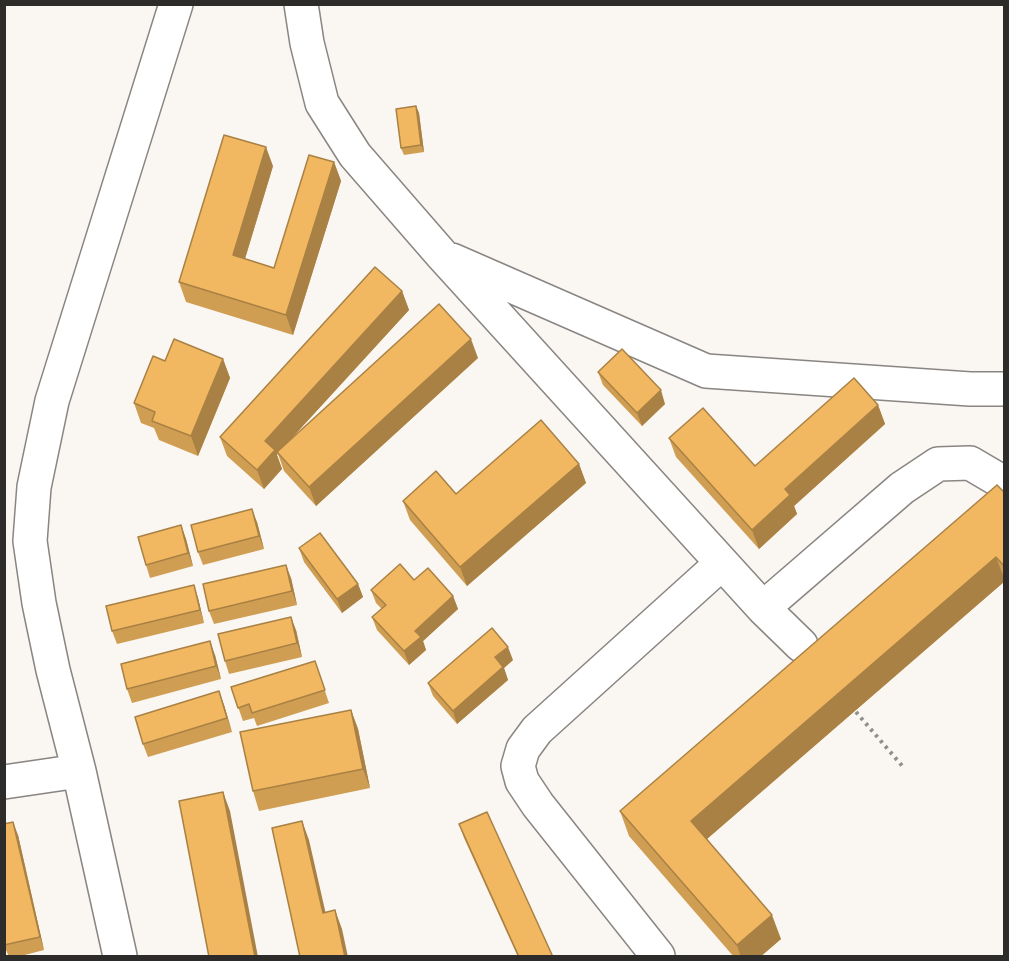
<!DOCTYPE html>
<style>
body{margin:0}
#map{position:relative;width:1009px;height:961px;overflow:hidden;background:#faf6f2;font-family:"Space Grotesk",sans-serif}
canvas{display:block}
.frame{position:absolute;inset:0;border:6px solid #2d2c2a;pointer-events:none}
</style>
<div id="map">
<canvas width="1009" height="961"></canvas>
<div class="frame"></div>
</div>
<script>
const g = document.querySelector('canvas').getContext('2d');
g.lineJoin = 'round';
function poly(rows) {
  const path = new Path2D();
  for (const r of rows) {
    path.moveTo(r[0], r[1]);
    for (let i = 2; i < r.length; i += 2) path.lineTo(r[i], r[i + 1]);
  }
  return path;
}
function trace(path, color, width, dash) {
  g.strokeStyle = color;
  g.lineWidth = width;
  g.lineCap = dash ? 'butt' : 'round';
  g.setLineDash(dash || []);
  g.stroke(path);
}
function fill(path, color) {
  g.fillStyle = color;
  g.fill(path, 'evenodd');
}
const minor = poly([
 [301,4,307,43,322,103,355,155,442,255,763,608,801,645],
 [452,260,706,371,970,389,1004,389],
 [763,608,902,488,938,464,970,463,1004,483],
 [4,782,79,771],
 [120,956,79,771,53,670,39,603,30,541,34,487,52,401,176,4],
 [658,956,538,805,522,781,518,766,523,749,537,730,722,563]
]);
trace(minor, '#898582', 36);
trace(poly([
 [856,712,904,768]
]), '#908d8a', 4, [3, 4.5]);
trace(minor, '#fff', 33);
fill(poly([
 [416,106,419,113,424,152,404,155,401,148],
 [334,162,341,181,293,335,186,302,179,282,273,166,245,259,274,268],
 [402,291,409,310,292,438,478,358,316,506,284,471,278,454,277,455,282,469,264,489,227,456,220,437],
 [223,359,230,378,198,456,159,440,154,428,141,423,134,403,165,361],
 [598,372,665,404,642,426,603,385],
 [878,405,885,424,794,506,797,514,759,549,676,457,669,438,755,466],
 [579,464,586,483,467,586,410,520,403,501,456,494],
 [1005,493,1005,581,707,839,781,939,760,957,734,957,629,836,620,811],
 [257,522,264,549,203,565,198,552],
 [181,525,186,539,193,566,150,578,146,565],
 [299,548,358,584,363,597,342,613,304,562],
 [291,578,297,605,214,624,209,611],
 [414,580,453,596,458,609,423,641,426,650,409,665,377,630,372,617,382,609,376,603,371,590],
 [198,598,204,623,117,644,112,631],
 [296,630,302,657,229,674,225,661],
 [215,655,221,679,132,703,127,689],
 [513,660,504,668,508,680,457,724,433,696,428,683],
 [315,661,329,703,257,726,254,718,243,721,231,687],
 [224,705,232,732,148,757,143,744],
 [351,710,358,729,370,788,259,811,253,791],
 [459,824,553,957,518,957,464,838],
 [18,835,44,950,17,957,9,957,4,945]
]), '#cf9e53');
fill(poly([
 [416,106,419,113,424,152,421,145],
 [266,147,273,166,240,275,233,255],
 [334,162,341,181,293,335,286,315],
 [402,291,409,310,278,453,277,452,277,455,282,469,264,489,257,470,265,441],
 [471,339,478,358,316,506,309,487],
 [223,359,230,378,198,456,191,436],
 [661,390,665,404,642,426,637,413],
 [878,405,885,424,794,506,797,514,759,549,752,530,785,489],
 [579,464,586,483,467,586,460,567],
 [252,509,257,522,264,549,259,536],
 [181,525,186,539,193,566,188,553],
 [996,557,1005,581,700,845,691,821],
 [286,565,291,578,297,605,292,591],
 [358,584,363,597,342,613,337,599],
 [194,585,198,598,204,623,200,610],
 [453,596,458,609,423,641,426,650,409,665,404,651,415,631],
 [291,617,296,630,302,657,297,643],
 [210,641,215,655,221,679,216,666],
 [508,647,513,660,504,668,508,680,457,724,453,711,495,657],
 [219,691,224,705,232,732,227,718],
 [351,710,358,729,370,788,363,769],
 [223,792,230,811,258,957,255,957],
 [302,821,309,840,330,932,323,913],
 [13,822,18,835,44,950,40,937],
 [335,910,342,929,348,957,345,957],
 [772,915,781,939,760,957,741,957,737,945]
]), '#a98144');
const building = poly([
 [416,106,421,145,401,148,396,109,416,106],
 [224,135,266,147,233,255,274,268,309,155,334,162,286,315,179,282,224,135],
 [375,267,402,291,265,441,275,450,257,470,220,437,375,267],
 [439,304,471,339,309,487,277,452,439,304],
 [174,339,223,359,191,436,152,421,155,412,134,403,153,356,165,361,174,339],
 [622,349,661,390,637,413,598,372,622,349],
 [854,378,878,405,785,489,790,495,752,530,669,438,703,408,755,466,854,378],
 [541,420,579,464,460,567,403,501,436,471,456,494,541,420],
 [997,485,1005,493,1005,567,996,557,691,821,772,915,737,945,620,811,997,485],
 [252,509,259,536,198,552,191,525,252,509],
 [181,525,188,553,146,565,138,537,181,525],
 [320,533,358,584,337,599,299,548,320,533],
 [400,564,414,580,428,568,453,596,415,631,421,637,404,651,372,617,386,605,371,590,400,564],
 [286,565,292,591,209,611,203,584,286,565],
 [194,585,200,610,112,631,106,606,194,585],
 [291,617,297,643,225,661,218,634,291,617],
 [492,628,508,647,495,657,503,667,453,711,428,683,492,628],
 [210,641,216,666,127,689,121,664,210,641],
 [315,661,325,690,252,713,249,704,238,708,231,687,315,661],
 [219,691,227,718,143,744,135,717,219,691],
 [351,710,363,769,253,791,240,732,351,710],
 [223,792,255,957,209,957,179,801,223,792],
 [487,812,553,957,519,957,459,824,487,812],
 [302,821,323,913,335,910,345,957,300,957,272,828,302,821],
 [13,822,40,937,4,945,4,824,13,822]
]);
fill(building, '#f1b861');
trace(building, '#a98144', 1.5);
</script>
